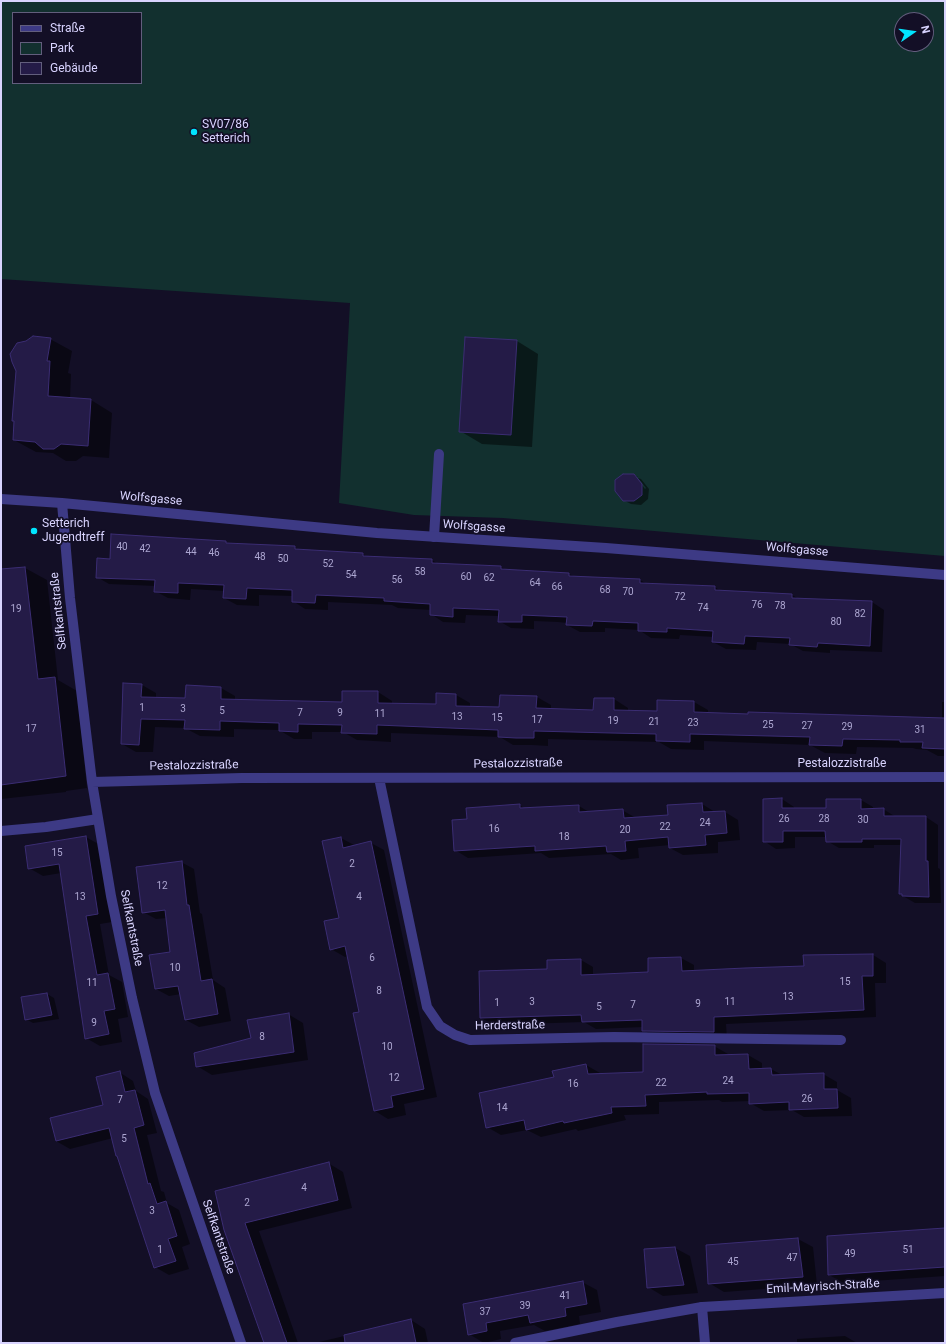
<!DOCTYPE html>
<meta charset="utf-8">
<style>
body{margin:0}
#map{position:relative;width:946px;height:1344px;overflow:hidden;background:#130f26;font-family:Roboto,sans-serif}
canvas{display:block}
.frame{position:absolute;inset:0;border:2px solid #d9d4ff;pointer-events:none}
.legend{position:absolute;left:12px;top:12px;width:130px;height:72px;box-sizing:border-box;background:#130f26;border:1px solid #625e7d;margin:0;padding:5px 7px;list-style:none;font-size:12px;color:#d9d4ff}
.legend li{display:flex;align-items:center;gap:8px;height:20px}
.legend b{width:20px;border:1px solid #625e7d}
.north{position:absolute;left:894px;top:12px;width:40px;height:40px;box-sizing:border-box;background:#130f26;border:1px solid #625e7d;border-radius:50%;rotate:77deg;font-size:11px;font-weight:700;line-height:16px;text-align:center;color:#d9d4ff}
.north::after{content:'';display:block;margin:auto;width:14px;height:18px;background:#00e5ff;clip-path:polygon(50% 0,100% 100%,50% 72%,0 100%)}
</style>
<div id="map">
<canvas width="946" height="1344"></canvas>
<div class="frame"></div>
<ul class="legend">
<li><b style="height:5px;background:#3d3a85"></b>Straße</li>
<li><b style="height:11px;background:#12302f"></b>Park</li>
<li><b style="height:11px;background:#241b47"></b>Gebäude</li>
</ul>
<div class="north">N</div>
</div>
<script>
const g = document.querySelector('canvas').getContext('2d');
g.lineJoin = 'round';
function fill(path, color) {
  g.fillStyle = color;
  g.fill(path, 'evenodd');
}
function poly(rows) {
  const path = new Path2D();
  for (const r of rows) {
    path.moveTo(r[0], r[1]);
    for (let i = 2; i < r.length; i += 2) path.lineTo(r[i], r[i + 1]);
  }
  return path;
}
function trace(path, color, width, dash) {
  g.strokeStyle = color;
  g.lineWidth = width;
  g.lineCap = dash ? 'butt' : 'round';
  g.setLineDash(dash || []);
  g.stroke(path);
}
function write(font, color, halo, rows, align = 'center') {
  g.font = font + ' Roboto,sans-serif';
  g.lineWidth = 3.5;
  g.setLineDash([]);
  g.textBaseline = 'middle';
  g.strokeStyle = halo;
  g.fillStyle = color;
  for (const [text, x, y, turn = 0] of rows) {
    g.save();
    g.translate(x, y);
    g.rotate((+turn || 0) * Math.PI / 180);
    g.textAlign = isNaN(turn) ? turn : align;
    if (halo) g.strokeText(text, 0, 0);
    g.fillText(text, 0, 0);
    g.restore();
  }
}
fill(poly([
 [1,1,945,1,945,556,503,518,414,515,339,503,350,303,1,279],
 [13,13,141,13,141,83,13,83],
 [902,20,926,20,926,44,902,44]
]), '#12302f');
fill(poly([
 [50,339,72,351,68,373,71,374,70,399,91,400,112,413,109,458,83,456,76,461,66,461,53,453,36,452,14,440],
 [517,341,538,354,532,447,482,444,460,431],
 [634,475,638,477,636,477,645,489,646,488,638,478,641,479,649,489,648,499,641,505,631,504,623,500],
 [225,542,230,544,295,547,300,551,363,554,369,558,432,560,438,564,501,567,507,570,569,574,576,577,640,580,647,584,715,587,722,592,792,595,799,599,872,602,884,610,882,652,830,650,830,653,803,651,790,644,757,642,756,650,726,649,713,642,714,637,680,635,679,639,651,638,639,630,605,628,605,632,580,632,567,625,567,623,558,622,534,621,534,629,511,628,499,621,499,616,466,615,465,623,443,622,431,614,431,610,398,608,392,605,328,602,328,610,305,609,293,601,293,596,259,595,259,606,237,605,224,598,224,591,191,589,190,600,168,598,155,591,156,586,109,584,97,577,111,560],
 [25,568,47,580,58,680,77,691,87,788,66,791,66,792,1,799,1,570],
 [142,685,156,693,156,698,186,699,187,687,221,688,235,696,235,700,343,704,378,692,392,701,392,705,437,705,456,695,470,703,470,707,500,708,537,697,551,705,551,710,594,711,614,699,628,708,628,711,658,712,694,702,708,710,708,714,942,718,942,702,945,702,945,756,938,756,927,750,916,749,913,748,857,747,856,754,825,753,810,745,704,741,704,750,671,749,659,742,548,739,548,746,532,745,513,745,500,737,391,733,391,742,357,740,343,732,312,732,312,739,294,739,279,730,234,729,234,737,200,736,185,728,155,727,153,752,136,752,122,744],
 [782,799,794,807,794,809,827,809,827,800,861,800,873,807,873,810,883,809,896,817,926,817,938,825,938,868,940,869,941,903,915,903,903,896,902,845,874,845,874,848,839,848,827,841,827,837,795,837,795,848,776,849,764,841],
 [702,804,715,812,725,812,738,820,740,840,718,842,718,853,683,855,670,848,670,845,638,848,639,858,621,860,611,854,549,858,541,853,468,858,455,850,468,820,520,805,525,809,579,806,589,812,622,810,636,818,669,816],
 [86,837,100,845,112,922,100,924,109,975,122,982,128,1017,118,1019,122,1042,100,1046,86,1038,61,873,43,876,29,868],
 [341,838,354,845,371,843,384,850,437,1097,404,1104,406,1115,388,1119,375,1111,354,1014,360,1013,348,956,345,957,331,949,340,919],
 [181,862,194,869,200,913,202,914,213,980,225,988,231,1021,199,1027,186,1020,181,994,169,996,156,989,171,953,167,918,156,919,143,912],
 [153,910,170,910,153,912],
 [873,955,886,963,886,983,875,983,876,1017,726,1024,727,1039,656,1038,643,1030,643,1027,596,1029,584,1022,494,1025,481,1018,548,970,581,960,593,967,593,975,649,973,649,959,681,958,694,965,694,971,805,967,804,956],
 [47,994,54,998,59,1019,33,1023,26,1019],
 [288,1014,303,1023,308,1060,212,1075,197,1066,252,1039],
 [714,1046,728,1054,728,1056,748,1055,762,1063,762,1070,771,1069,782,1075,823,1074,837,1082,837,1090,851,1098,852,1116,804,1117,792,1110,764,1111,750,1103,750,1101,722,1102,719,1100,659,1102,659,1114,624,1115,626,1120,578,1131,576,1129,541,1137,527,1130,501,1135,487,1127,555,1077,586,1065,600,1073,600,1075,644,1073],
 [119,1072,133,1081,136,1091,148,1099,157,1133,147,1135,161,1191,164,1192,167,1203,179,1210,190,1244,182,1247,189,1269,169,1275,155,1267,113,1138,70,1149,56,1141,105,1106],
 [328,1163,343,1172,352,1208,259,1231,298,1343,265,1343,225,1230],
 [945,1229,945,1276,844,1283,829,1275],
 [798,1239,813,1247,817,1285,724,1292,709,1283,707,1246],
 [675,1248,690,1256,698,1293,663,1296,648,1287],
 [582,1282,597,1290,601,1312,579,1316,580,1324,545,1331,534,1325,500,1331,501,1339,484,1343,469,1334,464,1305],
 [411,1320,425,1329,428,1343,315,1343],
 [845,1336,857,1343,797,1343,797,1339]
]), '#0007');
const building = poly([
 [33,336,51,338,47,361,50,361,48,396,91,399,88,446,61,444,54,449,43,449,35,442,13,440,14,421,12,421,16,371,12,362,10,354,17,343,26,341,33,336],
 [465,337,517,340,511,435,459,432,465,337],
 [623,474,634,474,642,484,642,495,634,501,623,501,615,491,615,480,623,474],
 [111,534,226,541,226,543,295,546,295,549,363,553,363,556,432,559,432,563,501,566,501,569,569,573,569,576,640,579,640,583,715,586,715,590,792,594,792,598,872,601,870,646,818,643,817,647,789,645,790,638,745,636,744,644,712,642,713,631,667,628,667,632,638,631,638,623,593,621,592,626,566,625,567,617,544,616,522,615,522,622,498,622,499,610,453,608,453,617,430,615,430,604,384,601,384,598,316,595,315,603,292,602,292,590,247,588,246,599,223,598,224,585,178,583,178,593,154,592,155,580,96,578,97,558,110,559,111,534],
 [25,567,38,679,55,677,66,776,1,785,1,569,25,567],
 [123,683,142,684,141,697,185,698,186,685,221,687,221,699,342,702,342,691,378,691,378,703,436,704,436,693,456,694,456,706,499,707,500,695,537,696,536,708,593,710,594,698,614,698,614,710,657,711,657,700,694,701,694,712,748,714,748,712,945,718,945,749,922,748,923,742,900,742,900,740,843,739,842,746,809,745,810,737,690,734,690,742,656,741,656,734,611,733,534,731,534,738,516,738,498,737,498,730,377,725,377,734,341,733,342,725,298,724,298,732,279,731,279,723,220,721,220,730,184,729,185,720,141,719,139,745,121,744,123,683],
 [782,798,782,808,826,808,826,799,861,799,861,809,884,808,884,816,926,816,926,861,928,861,929,897,902,896,902,894,899,894,901,839,862,839,862,842,826,842,825,831,783,831,783,842,763,842,763,799,782,798],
 [702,803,703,812,725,811,727,833,705,835,706,845,669,848,668,837,625,841,626,851,607,852,606,846,535,851,535,846,454,851,452,820,467,819,466,808,520,804,520,808,579,805,579,812,623,809,624,818,668,815,667,805,702,803],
 [86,836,98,914,86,916,97,975,108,973,115,1009,104,1011,109,1034,85,1039,59,864,28,869,25,846,86,836],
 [341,837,343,848,371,841,424,1089,391,1096,393,1107,374,1111,353,1013,359,1012,345,946,330,950,324,921,339,918,322,841,341,837],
 [182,861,187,905,189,905,201,981,212,979,218,1014,185,1020,178,986,155,989,149,955,170,952,165,910,142,913,136,867,182,861],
 [873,954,873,976,862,976,864,1010,714,1017,714,1032,642,1031,642,1020,582,1022,581,1015,480,1018,479,971,547,969,547,960,581,959,581,975,648,972,648,958,681,957,682,971,745,968,804,966,803,955,873,954],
 [47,993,52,1015,25,1020,21,997,47,993],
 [289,1013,294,1052,196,1067,194,1053,251,1038,247,1020,289,1013],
 [643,1044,715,1045,715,1055,748,1054,749,1069,771,1068,772,1075,824,1073,824,1089,837,1089,838,1108,789,1110,789,1102,749,1104,749,1093,707,1094,707,1092,645,1095,646,1106,611,1107,612,1113,564,1123,563,1121,526,1130,524,1120,486,1128,479,1093,554,1077,552,1071,586,1064,588,1074,643,1072,643,1044],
 [120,1071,125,1092,135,1090,144,1125,134,1128,148,1184,150,1183,157,1204,166,1201,177,1236,168,1239,176,1261,154,1268,117,1156,116,1156,109,1128,56,1141,50,1118,103,1105,96,1077,120,1071],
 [329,1162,338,1200,245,1223,287,1343,264,1343,224,1230,215,1191,329,1162],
 [945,1228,945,1267,828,1275,827,1236,945,1228],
 [798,1238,803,1277,708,1284,706,1245,798,1238],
 [675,1247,684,1285,647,1288,644,1249,675,1247],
 [583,1281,587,1304,565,1308,566,1316,530,1323,528,1315,486,1323,487,1331,468,1335,463,1304,583,1281],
 [411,1319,416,1343,345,1343,344,1335,411,1319]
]);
fill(building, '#241b47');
trace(building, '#3b2d73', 1);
trace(poly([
 [434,537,439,454],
 [702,1307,705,1343]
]), '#3d3a85', 10);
trace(poly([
 [1,499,62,503,377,533,606,548,945,575],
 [62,503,70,598,92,782,111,896,132,998,155,1093,241,1343],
 [379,778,427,1007,440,1026,455,1035,470,1040,614,1037,841,1040],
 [92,782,242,778,945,777],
 [1,831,46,827,98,819],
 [515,1343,617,1322,702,1307,945,1293]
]), '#3d3a85', 10);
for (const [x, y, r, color] of [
 [194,132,4,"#00e5ff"],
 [34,531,4,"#00e5ff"]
]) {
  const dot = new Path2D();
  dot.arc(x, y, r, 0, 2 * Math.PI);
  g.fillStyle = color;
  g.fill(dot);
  trace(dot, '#130f26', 1.5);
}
write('10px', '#aca6d1', null, [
 ["40",122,547],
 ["42",145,549],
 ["44",191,552],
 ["46",214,553],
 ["48",260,557],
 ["50",283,559],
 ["52",328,564],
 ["58",420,572],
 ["54",351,575],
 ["60",466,577],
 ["62",489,578],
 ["56",397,580],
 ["64",535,583],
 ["66",557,587],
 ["68",605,590],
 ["70",628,592],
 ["72",680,597],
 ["76",757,605],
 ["78",780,606],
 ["74",703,608],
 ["19",16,609],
 ["82",860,614],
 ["80",836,622],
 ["1",142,708],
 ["3",183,709],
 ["5",222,711],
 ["7",300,713],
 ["9",340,713],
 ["11",380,714],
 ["13",457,717],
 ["15",497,718],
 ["17",537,720],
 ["19",613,721],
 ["21",654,722],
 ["23",693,723],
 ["25",768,725],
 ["27",807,726],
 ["29",847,727],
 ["17",31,729],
 ["31",920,730],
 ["26",784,819],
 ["28",824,819],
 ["30",863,820],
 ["24",705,823],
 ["22",665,827],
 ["16",494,829],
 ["20",625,830],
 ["18",564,837],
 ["15",57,853],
 ["2",352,864],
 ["12",162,886],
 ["13",80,897],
 ["4",359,897],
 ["6",372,958],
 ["10",175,968],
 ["15",845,982],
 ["11",92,983],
 ["8",379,991],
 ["13",788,997],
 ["3",532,1002],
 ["11",730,1002],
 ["1",497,1003],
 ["9",698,1004],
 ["7",633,1005],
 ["5",599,1007],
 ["9",94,1023],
 ["8",262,1037],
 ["10",387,1047],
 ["12",394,1078],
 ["24",728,1081],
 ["22",661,1083],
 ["16",573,1084],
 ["26",807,1099],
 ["7",120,1100],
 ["14",502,1108],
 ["5",124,1139],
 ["4",304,1188],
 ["2",247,1203],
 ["3",152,1211],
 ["1",160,1250],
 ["51",908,1250],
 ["49",850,1254],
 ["47",792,1258],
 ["45",733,1262],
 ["41",565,1296],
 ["39",525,1306],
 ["37",485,1312]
]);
write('12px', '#d9d4ff', '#130f26', [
 ["SV07/86",202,125],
 ["Setterich",202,139],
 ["Setterich",42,524],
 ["Jugendtreff",42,538]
], 'left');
write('12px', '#d9d4ff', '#130f26', [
 ["Wolfsgasse",151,499,5],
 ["Wolfsgasse",474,527,4],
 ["Wolfsgasse",797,550,5],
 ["Selfkantstraße",59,611,-96],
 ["Pestalozzistraße",518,764,-1],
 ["Pestalozzistraße",842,764],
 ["Pestalozzistraße",194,766,-1],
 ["Selfkantstraße",131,928,79],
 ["Herderstraße",510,1026,-1],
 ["Selfkantstraße",218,1237,71],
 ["Emil-Mayrisch-Straße",823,1287,-3]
]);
</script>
